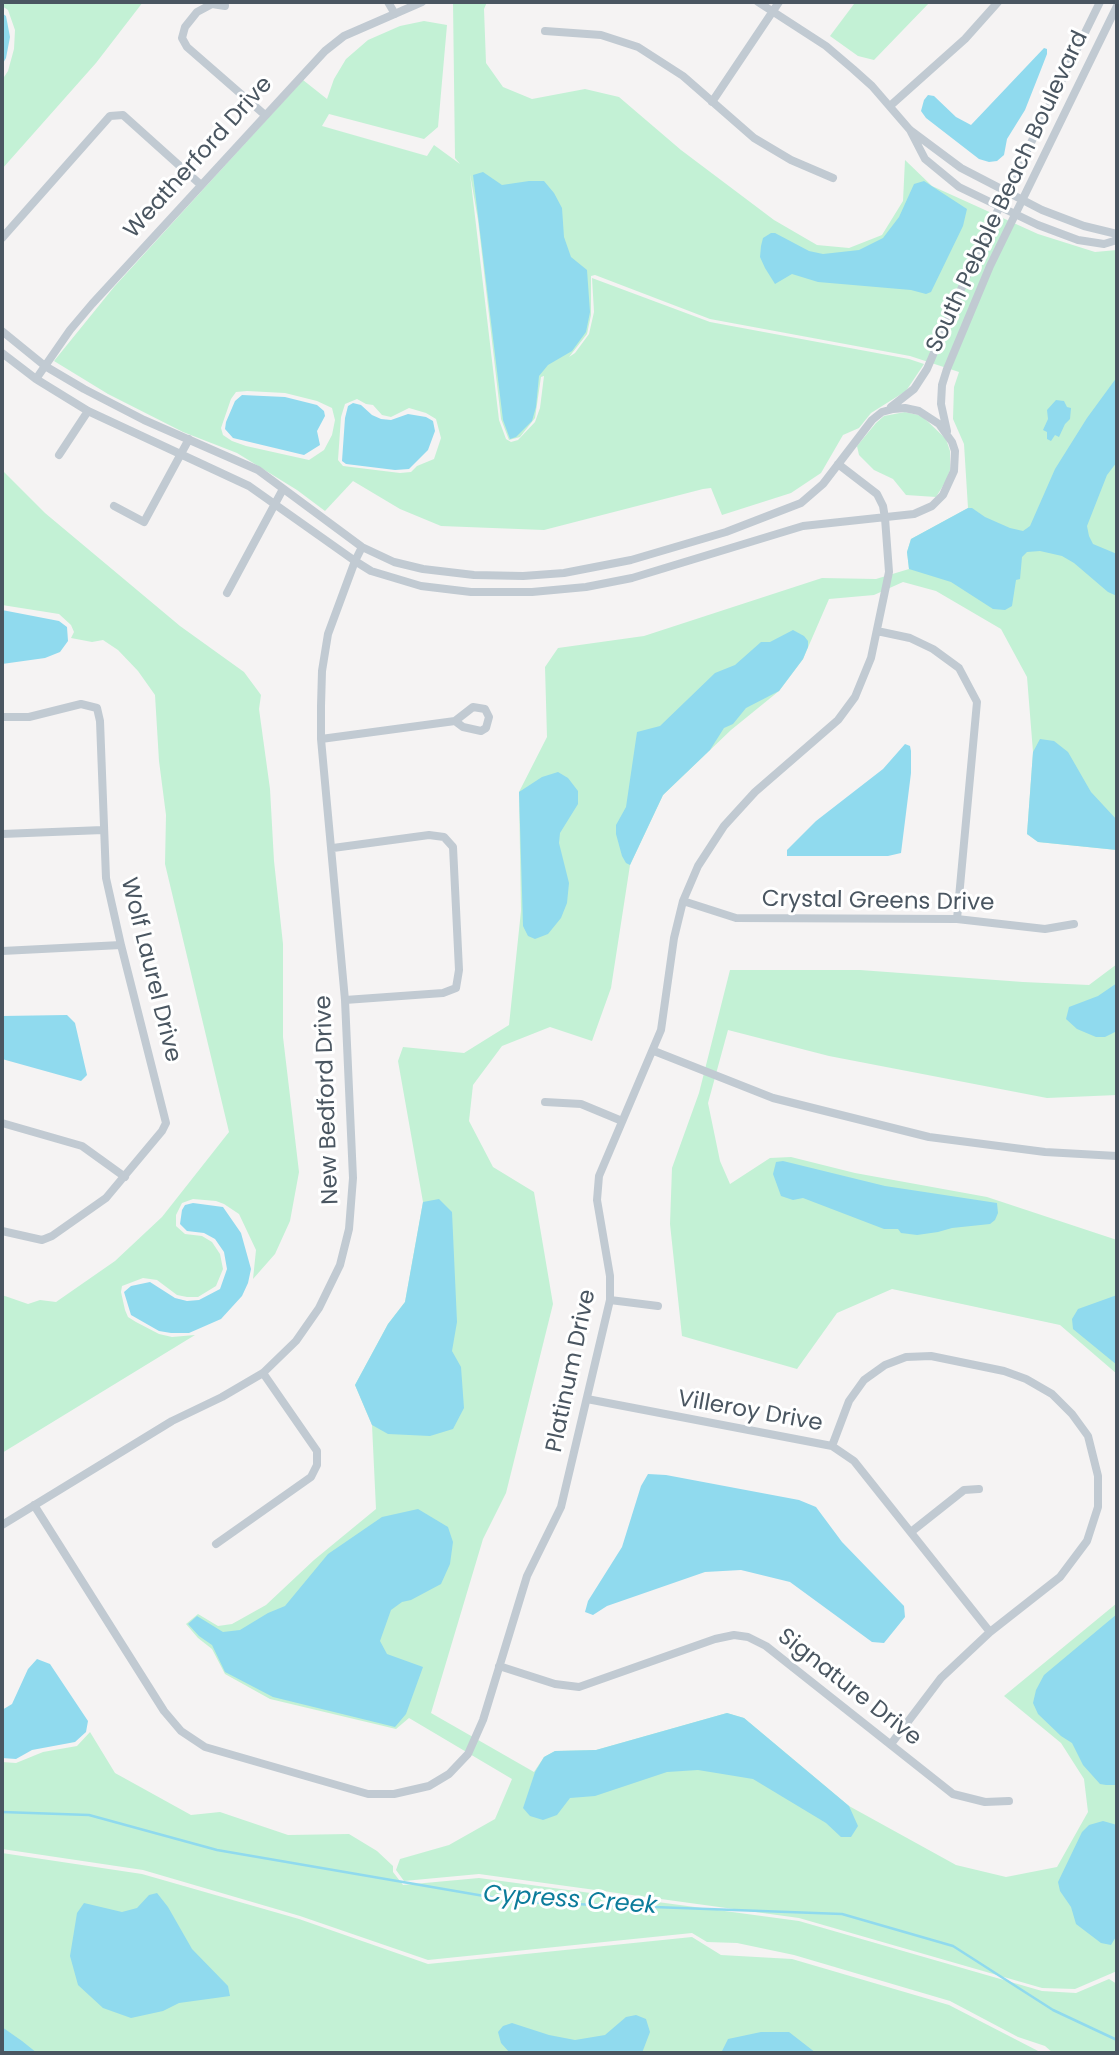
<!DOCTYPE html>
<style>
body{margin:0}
#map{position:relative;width:1119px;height:2055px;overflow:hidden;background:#f5f3f3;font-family:Poppins,sans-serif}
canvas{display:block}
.frame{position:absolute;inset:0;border:4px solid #4a5661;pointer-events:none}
</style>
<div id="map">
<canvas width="1119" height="2055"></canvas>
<div class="frame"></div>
</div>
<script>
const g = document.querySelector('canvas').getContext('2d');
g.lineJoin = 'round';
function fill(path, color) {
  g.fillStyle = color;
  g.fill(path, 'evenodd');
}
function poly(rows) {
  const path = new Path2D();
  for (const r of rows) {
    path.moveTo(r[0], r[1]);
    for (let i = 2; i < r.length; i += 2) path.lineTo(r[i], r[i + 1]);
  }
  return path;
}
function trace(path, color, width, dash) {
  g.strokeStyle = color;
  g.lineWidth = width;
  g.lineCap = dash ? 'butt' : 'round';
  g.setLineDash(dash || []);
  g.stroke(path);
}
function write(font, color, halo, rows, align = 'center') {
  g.font = font + ' Poppins,sans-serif';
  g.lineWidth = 6;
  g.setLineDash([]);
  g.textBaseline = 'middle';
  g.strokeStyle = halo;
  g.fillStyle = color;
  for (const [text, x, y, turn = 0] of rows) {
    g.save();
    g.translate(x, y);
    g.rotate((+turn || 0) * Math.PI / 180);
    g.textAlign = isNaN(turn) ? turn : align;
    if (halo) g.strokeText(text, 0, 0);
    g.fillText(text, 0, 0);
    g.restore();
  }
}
fill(poly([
 [2,2,143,2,96,63,2,169,2,80,8,71,14,49,15,30,8,10,2,6],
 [453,2,487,2,484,9,486,63,503,87,532,99,585,89,619,97,681,150,774,220,817,245,849,248,882,235,903,201,905,160,932,186,1038,234,1095,252,1117,250,1117,850,1038,842,1027,834,1033,752,1027,677,1001,629,936,591,903,582,874,595,829,599,803,659,779,691,731,730,663,795,630,865,611,988,592,1041,550,1027,502,1046,473,1085,469,1121,493,1167,534,1192,553,1304,506,1493,483,1539,431,1713,534,1772,544,1757,555,1751,596,1750,727,1713,744,1718,849,1806,956,1865,1006,1877,1057,1867,1088,1812,1084,1779,1061,1743,1004,1696,1117,1603,1117,1971,1075,1989,1042,1988,799,1918,479,1874,404,1881,396,1870,400,1859,449,1845,495,1819,512,1779,409,1718,396,1729,270,1699,225,1674,212,1649,198,1638,186,1624,198,1614,218,1626,232,1624,266,1605,314,1560,376,1509,372,1425,355,1385,388,1324,405,1302,423,1202,398,1061,403,1047,464,1053,509,1025,521,911,519,792,547,737,545,667,558,648,644,636,822,578,876,579,909,569,907,552,911,539,968,508,964,444,953,419,954,387,959,372,910,356,710,319,595,275,591,276,591,315,587,334,569,357,575,353,589,334,594,312,592,278,710,322,909,359,924,364,906,391,871,413,859,428,843,435,821,473,791,493,722,515,711,488,703,489,544,530,441,526,400,509,353,481,325,511,297,490,237,453,183,432,108,394,54,361,114,287,303,80,327,99,334,79,346,59,368,40,400,26,424,21,447,25,438,127,424,139,329,114,322,126,427,156,434,145,460,164,455,158],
 [470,174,478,220,501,419,509,440,520,437,535,418,541,377,544,376,540,408,535,422,518,440,511,442,506,439,499,420],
 [247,391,285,393,317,401,332,408,335,420,332,435,324,450,309,460,246,446,232,441,223,435,221,428,231,399,236,392],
 [357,399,366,404,373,405,382,415,391,417,409,408,426,413,436,419,441,438,434,459,417,466,411,472,400,473,343,466,338,460,341,417,345,404],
 [852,2,930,2,874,60,858,56,830,36,854,4],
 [905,412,922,416,946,439,950,451,950,470,946,481,936,497,906,495,893,479,874,470,859,455,857,446,876,423,884,416],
 [2,470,45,513,180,626,244,672,261,695,259,709,270,789,274,861,283,944,283,1037,299,1172,290,1221,275,1254,253,1279,256,1250,239,1214,224,1204,216,1201,193,1199,182,1203,176,1215,176,1226,185,1234,202,1236,212,1242,220,1254,223,1269,216,1286,198,1297,187,1297,177,1295,157,1280,143,1278,122,1286,121,1292,125,1310,128,1317,136,1322,159,1334,172,1337,195,1335,2,1453,2,1295,28,1304,40,1300,56,1302,115,1261,162,1217,229,1132,165,864,166,815,159,761,155,695,138,671,118,650,103,640,92,642,71,638,74,632,71,625,59,614,2,605],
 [1117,964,1117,1095,1047,1098,829,1056,728,1030,708,1103,720,1161,730,1184,770,1158,791,1157,855,1173,987,1197,1117,1240,1117,1374,1060,1325,892,1289,837,1313,797,1369,682,1336,670,1224,672,1168,699,1093,730,970,860,970,1023,982,1089,985],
 [90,1732,115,1773,191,1815,220,1812,288,1835,349,1834,377,1851,393,1866,393,1872,403,1885,479,1878,799,1921,1042,1991,1076,1993,1109,1979,1117,1984,1117,2053,1053,2053,1045,2046,1018,2037,950,2001,794,1955,737,1943,707,1942,692,1933,428,1960,300,1916,143,1870,2,1849,2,1762,16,1763,43,1752,77,1746],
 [2,1853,142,1874,299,1919,428,1964,692,1937,721,1955,792,1959,949,2005,1042,2053,2,2053]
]), '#c3f1d5');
fill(poly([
 [2,13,6,16,10,37,6,58,2,65],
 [1044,48,1047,49,1047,54,1040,72,1025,110,1007,139,1004,155,997,161,989,162,979,159,926,118,921,111,924,100,928,95,934,96,956,117,971,125],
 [483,172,502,185,529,181,544,181,554,193,562,208,564,237,571,257,587,270,590,312,586,332,572,351,548,365,539,376,536,407,532,421,516,437,510,439,503,420,473,175],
 [924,181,967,209,963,226,931,292,926,294,911,290,818,282,792,274,775,284,765,268,760,257,761,246,763,238,771,233,775,233,809,251,823,254,859,250,883,238,899,217,914,184],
 [1117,377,1117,462,1107,475,1087,526,1089,536,1093,544,1117,554,1117,596,1108,592,1074,563,1062,556,1040,551,1027,552,1022,557,1020,579,1016,580,1012,606,1005,610,993,609,951,582,909,569,907,552,911,539,968,508,972,508,985,517,1010,528,1023,531,1030,526,1055,469,1087,418],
 [242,395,285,397,317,405,324,411,325,416,317,431,320,445,304,455,233,438,225,429,226,422,235,401],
 [1056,400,1064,401,1067,407,1071,408,1070,419,1065,424,1059,437,1055,435,1051,441,1047,439,1047,432,1043,430,1048,419,1047,410],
 [353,403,361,405,372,415,381,419,391,420,408,414,426,417,433,421,435,431,428,450,409,469,395,470,346,464,342,461,345,418,348,406],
 [2,610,59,621,67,627,68,641,60,652,45,658,2,664],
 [793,630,804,636,808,641,808,647,803,659,779,691,746,708,733,724,724,728,710,750,663,795,630,865,626,863,622,856,616,834,616,825,626,807,637,732,660,726,715,673,735,665,761,642,770,642],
 [1040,739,1054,741,1068,752,1091,792,1117,820,1117,850,1038,842,1027,834,1033,752],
 [905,744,910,746,911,751,911,773,901,853,888,856,787,856,787,850,816,821,883,769],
 [558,772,568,778,578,791,578,804,560,833,559,843,569,883,567,903,561,918,548,934,535,939,528,936,523,926,519,792,542,777],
 [1117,983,1117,1031,1105,1037,1096,1037,1077,1029,1066,1019,1069,1007,1098,996],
 [67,1015,75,1023,87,1075,81,1081,2,1059,2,1016],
 [783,1161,885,1186,997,1203,998,1213,995,1220,990,1224,952,1228,938,1232,917,1235,901,1233,898,1229,884,1229,803,1198,793,1200,781,1196,773,1174,776,1162],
 [439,1199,452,1212,457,1322,452,1351,461,1367,464,1408,453,1429,430,1436,388,1434,372,1425,355,1385,388,1324,405,1302,423,1202],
 [193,1203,223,1207,241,1233,251,1269,248,1283,242,1296,221,1319,189,1333,171,1333,159,1331,131,1315,124,1292,131,1286,150,1282,175,1298,187,1301,199,1300,220,1289,227,1269,224,1252,215,1239,204,1233,187,1231,180,1224,182,1210,185,1205],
 [1117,1295,1117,1365,1073,1329,1072,1319,1078,1309],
 [648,1474,666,1475,799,1500,816,1507,842,1542,904,1606,905,1617,884,1643,872,1642,790,1582,741,1570,705,1572,607,1606,593,1615,585,1612,588,1601,622,1547,641,1486],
 [418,1509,448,1527,453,1542,450,1564,441,1584,411,1600,402,1602,391,1610,380,1641,387,1654,423,1667,406,1714,395,1727,273,1697,225,1672,212,1645,199,1636,188,1624,197,1616,223,1632,240,1630,268,1613,285,1606,328,1554,382,1517],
 [1117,1614,1117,1785,1106,1785,1100,1784,1083,1765,1072,1743,1061,1736,1038,1714,1033,1703,1036,1690,1044,1675],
 [37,1659,50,1664,88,1721,86,1732,75,1742,32,1750,16,1759,2,1758,2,1710,12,1704,28,1669],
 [727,1713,744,1718,849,1806,858,1826,851,1837,841,1837,826,1823,753,1779,698,1770,667,1772,595,1796,570,1798,557,1815,543,1820,530,1816,523,1808,535,1772,544,1757,555,1751,596,1750],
 [1103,1821,1117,1825,1117,1935,1111,1945,1101,1943,1076,1924,1071,1907,1060,1891,1058,1882,1082,1832,1089,1825],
 [157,1893,168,1907,192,1949,228,1986,230,1996,179,2003,163,2011,131,2018,103,2008,78,1985,70,1956,77,1913,84,1903,122,1912,137,1908,149,1895],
 [636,2015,646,2019,650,2032,642,2053,510,2053,501,2043,498,2032,503,2026,512,2023,549,2035,575,2040,605,2035,626,2017],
 [2,2027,22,2041,37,2053,2,2053],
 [761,2032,789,2032,816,2053,721,2053,728,2039]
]), '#90daee');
trace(poly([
 [2,1812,89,1815,217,1850,519,1902,842,1914,953,1946,1053,2010,1117,2040]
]), '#90daee', 2.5);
trace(poly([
 [388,2,395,14],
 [758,2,826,46,853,69,872,86,910,130,961,168,1042,210,1084,226,1117,234],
 [225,6,212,4,197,12,185,27,182,38,187,47,265,115],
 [545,31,601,35,638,47,683,76,754,138,791,160,833,178],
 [712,102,779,2],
 [890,106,965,39,998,2],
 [910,130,925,159,959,187,1038,225,1078,240,1104,244,1117,240],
 [2,238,110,116,123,115,201,185],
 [2,331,45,366,84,389,144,420,258,470,362,547,394,562,423,569,474,575,523,576,564,573,631,560,726,532,801,503,823,484,872,420,882,412,893,409,905,408,919,411,939,424,952,442,955,451,954,471,943,495,932,506,914,514,803,526,632,578,586,587,532,592,471,592,421,586,371,571,355,561,249,486,88,411,36,379,2,353],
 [36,379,70,330,92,304,325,51,344,36,422,2],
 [891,407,914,389,927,369,974,259,1100,2],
 [947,431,941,404,942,385,947,369,990,266,1117,6],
 [59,455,88,411],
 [114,506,144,522,189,439],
 [227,593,283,489],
 [877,631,910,638,933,649,959,668,977,702,957,919],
 [2,717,29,717,81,704,97,708,100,721,106,878,121,945,166,1123,162,1131,106,1198,52,1236,42,1240,2,1231],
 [321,739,455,721,463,727,481,731,486,728,489,717,485,709,473,707,455,721],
 [2,834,103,830],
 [333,848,429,835,444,837,453,847,459,970,456,988,443,993,345,1000],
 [683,901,736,918,957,919,1045,929,1074,924],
 [2,951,121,945],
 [654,1051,773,1098,929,1137,1045,1152,1117,1156],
 [545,1102,581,1104,622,1121],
 [2,1123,82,1146,125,1177],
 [610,1300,658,1306],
 [587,1399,832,1446,854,1461,990,1632],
 [832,1446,849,1401,864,1380,885,1365,906,1357,931,1356,1004,1371,1026,1379,1052,1394,1072,1414,1088,1436,1098,1476,1098,1507,1087,1541,1060,1577,990,1632,941,1678,891,1744],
 [34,1505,164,1711,181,1731,205,1747,368,1794,394,1794,429,1786,449,1774,468,1754,483,1720,527,1576,561,1507,610,1300,610,1276,597,1200,599,1176,661,1030,674,938,683,901,698,866,724,826,755,792,838,720,855,697,871,658,889,572,885,518,883,506,877,494,838,464],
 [2,1525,172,1421,222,1397,263,1373,296,1341,319,1308,340,1265,349,1229,353,1178,345,1000,321,739,321,706,322,671,328,634,355,561,362,547],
 [911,1532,964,1490,979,1489],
 [216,1544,311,1477,317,1465,317,1451,263,1373],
 [499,1666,555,1684,579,1687,715,1639,734,1635,748,1637,766,1646,953,1794,985,1802,1009,1801]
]), '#c1cad2', 8);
write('23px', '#4a5661', '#fff', [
 ["Weatherford Drive",199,158,-48],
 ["South Pebble Beach Boulevard",1008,192,-65],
 ["Crystal Greens Drive",878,902,1],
 ["Wolf Laurel Drive",150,970,76],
 ["New Bedford Drive",328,1100,-92],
 ["Platinum Drive",572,1371,-78],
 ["Villeroy Drive",750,1412,10],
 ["Signature Drive",849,1688,38]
]);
write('italic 24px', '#0c7c9b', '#fff', [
 ["Cypress Creek",570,1901,4]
]);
</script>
